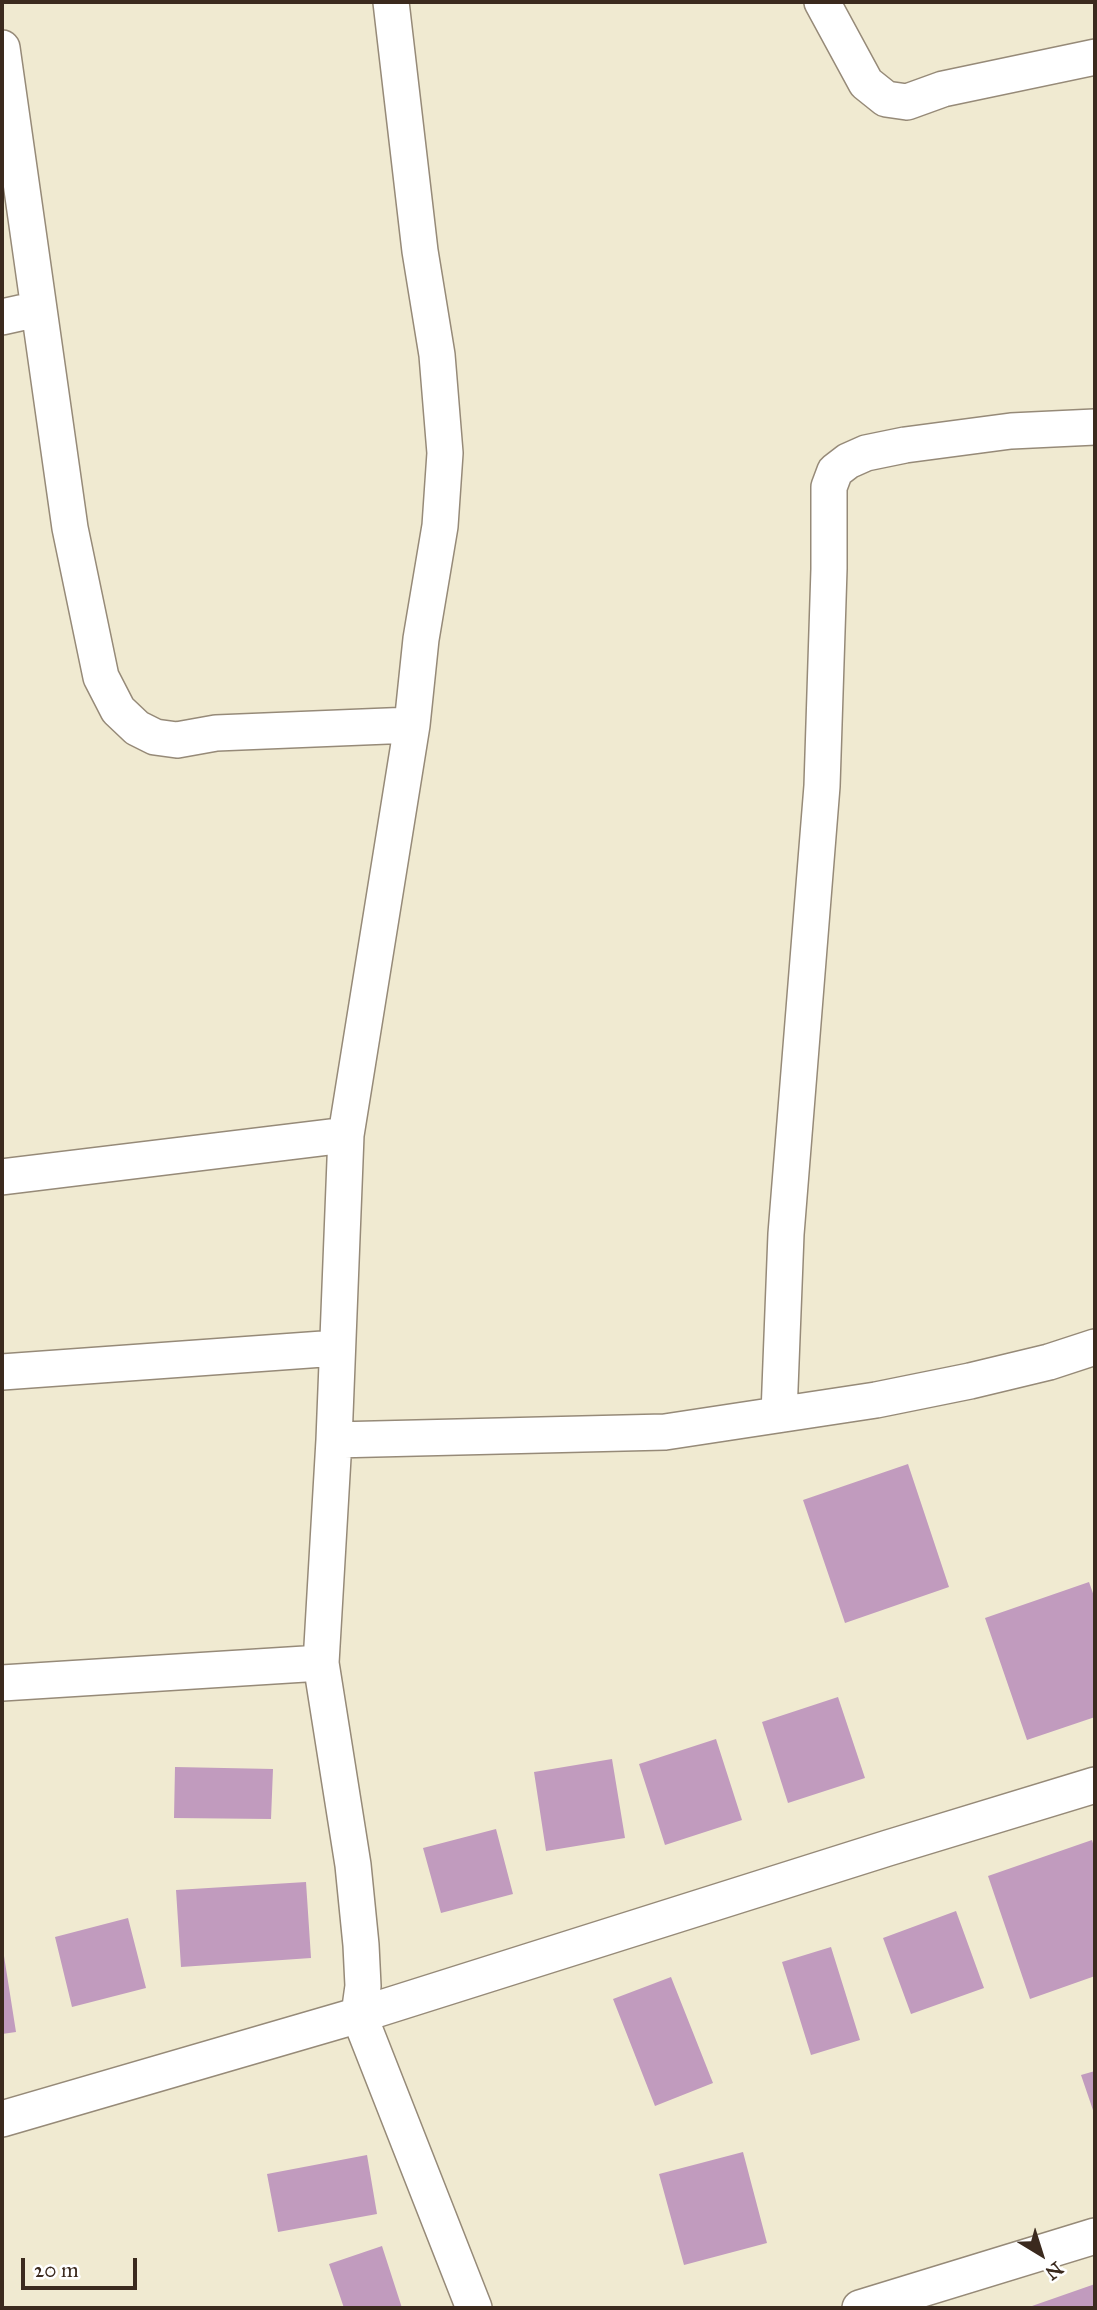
<!DOCTYPE html>
<style>
body{margin:0}
#map{position:relative;width:1097px;height:2310px;overflow:hidden;background:#f0ead1;font-family:"IM FELL Great Primer",serif}
canvas{display:block}
.frame{position:absolute;inset:0;border:4px solid #3b2a1e;pointer-events:none}
.north{position:absolute;left:1006px;top:2219px;width:70px;height:70px;-webkit-text-stroke:5px #fff;paint-order:stroke;rotate:142deg;font-size:19px;font-weight:700;line-height:28px;text-align:center;color:#3b2a1e}
.north::after{content:'';display:block;margin:auto;width:24px;height:32px;background:#3b2a1e;clip-path:polygon(50% 0,100% 100%,50% 72%,0 100%)}
.scale{position:absolute;left:21px;top:2258px;width:116px;height:32px;box-sizing:border-box;border:4px solid #3b2a1e;border-top:0;padding-left:9px;font-size:21px;line-height:24px;white-space:nowrap;color:#3b2a1e;-webkit-text-stroke:5px #fff;paint-order:stroke}
</style>
<div id="map">
<canvas width="1097" height="2310"></canvas>
<div class="frame"></div>
<div class="north">N</div>
<div class="scale">20 m</div>
</div>
<script>
const g = document.querySelector('canvas').getContext('2d');
g.lineJoin = 'round';
function fill(path, color) {
  g.fillStyle = color;
  g.fill(path, 'evenodd');
}
function poly(rows) {
  const path = new Path2D();
  for (const r of rows) {
    path.moveTo(r[0], r[1]);
    for (let i = 2; i < r.length; i += 2) path.lineTo(r[i], r[i + 1]);
  }
  return path;
}
function trace(path, color, width, dash) {
  g.strokeStyle = color;
  g.lineWidth = width;
  g.lineCap = dash ? 'butt' : 'round';
  g.setLineDash(dash || []);
  g.stroke(path);
}
fill(poly([
 [908,1464,949,1587,845,1623,803,1500],
 [1089,1582,1095,1599,1095,1717,1027,1740,985,1618],
 [838,1697,865,1778,788,1803,762,1722],
 [716,1739,742,1820,665,1845,639,1764],
 [612,1759,625,1838,546,1851,534,1772],
 [175,1767,273,1769,271,1819,174,1818],
 [496,1829,513,1894,441,1913,423,1848],
 [1092,1840,1095,1850,1095,1976,1030,1999,988,1876],
 [306,1882,311,1958,181,1967,176,1890],
 [956,1911,984,1988,911,2014,883,1938],
 [128,1918,146,1988,72,2007,55,1937],
 [831,1947,860,2040,811,2055,782,1962],
 [4,1956,16,2032,2,2034,2,1957],
 [671,1977,713,2083,655,2106,613,1999],
 [1095,2071,1095,2116,1081,2075],
 [743,2152,767,2243,684,2265,659,2174],
 [367,2155,377,2214,278,2232,267,2174],
 [382,2246,402,2308,344,2308,329,2264],
 [1095,2284,1095,2308,1033,2308,1032,2306]
]), '#c19bbe');
const minor = poly([
 [391,2,420,251,437,355,445,453,440,526,421,639,412,725,346,1135,334,1440,321,1663,353,1865,361,1945,363,1986,359,2015,474,2308],
 [822,2,866,83,886,99,907,102,943,89,1095,57],
 [2,48,70,528,101,677,118,710,137,728,155,737,177,740,216,733,412,725],
 [2,317,38,309],
 [2,1177,346,1135],
 [2,1372,337,1348],
 [779,1414,786,1234,822,786,829,569,829,487,835,471,848,461,866,453,905,445,1011,431,1095,427],
 [334,1440,665,1432,876,1400,970,1381,1049,1362,1095,1347],
 [2,1683,321,1663],
 [2,2119,359,2015,888,1848,1095,1785],
 [860,2308,1095,2236]
]);
trace(minor, '#968a78', 38);
trace(minor, '#fff', 35);
</script>
